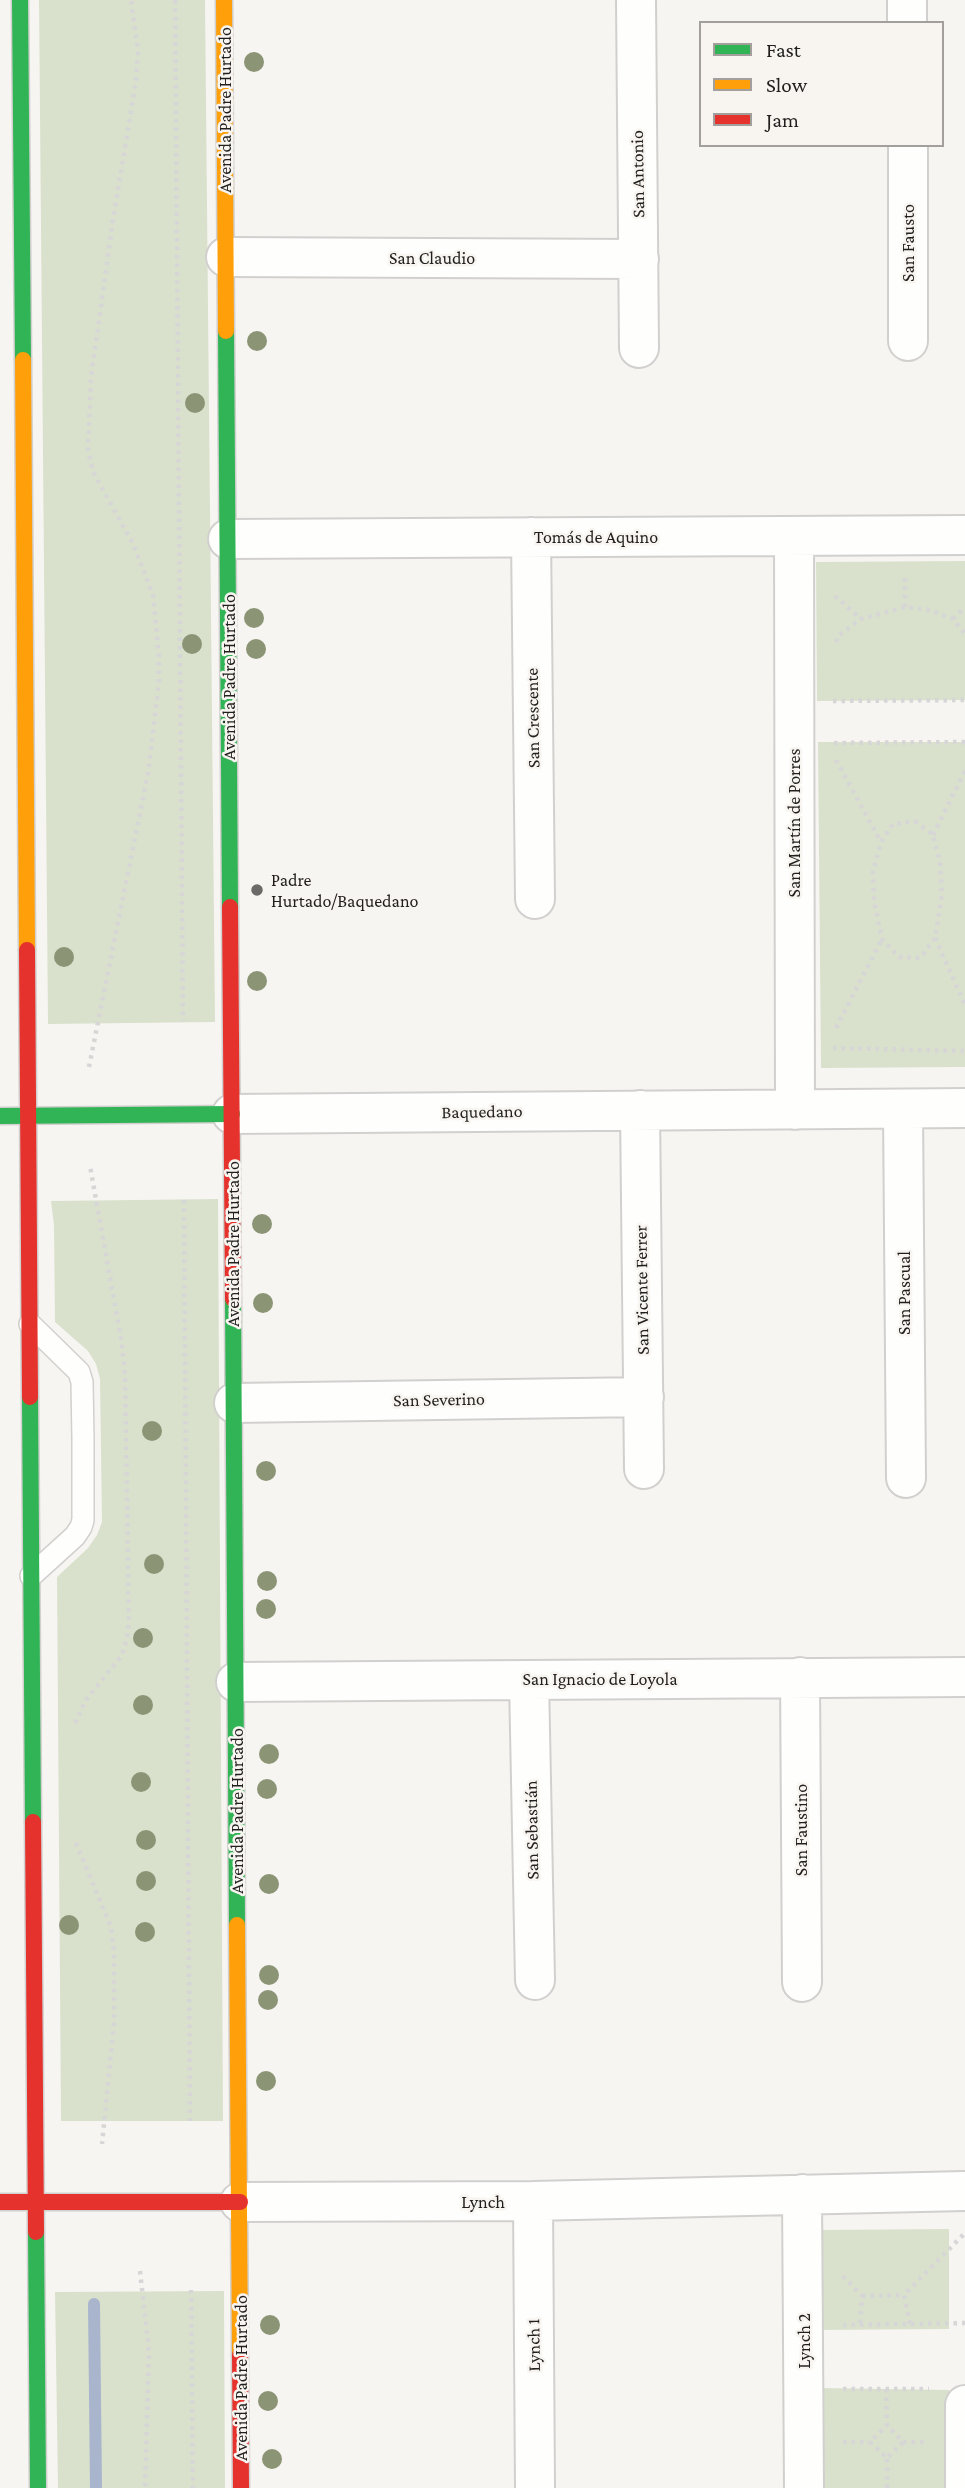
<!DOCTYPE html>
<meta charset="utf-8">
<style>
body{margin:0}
#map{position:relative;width:965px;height:2488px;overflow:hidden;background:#f7f5f2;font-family:"Crimson Pro",serif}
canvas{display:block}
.legend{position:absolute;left:699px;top:21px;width:245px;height:126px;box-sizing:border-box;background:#f8f5f1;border:2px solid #a29f9c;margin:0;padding:9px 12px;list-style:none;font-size:21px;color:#201f1d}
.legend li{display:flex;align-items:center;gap:14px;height:35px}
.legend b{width:35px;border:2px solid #a29f9c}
</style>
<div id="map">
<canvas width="965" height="2488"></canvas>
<ul class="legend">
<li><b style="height:9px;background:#30b455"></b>Fast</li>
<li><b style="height:9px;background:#ff9f0a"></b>Slow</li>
<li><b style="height:9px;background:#e5322d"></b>Jam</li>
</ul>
</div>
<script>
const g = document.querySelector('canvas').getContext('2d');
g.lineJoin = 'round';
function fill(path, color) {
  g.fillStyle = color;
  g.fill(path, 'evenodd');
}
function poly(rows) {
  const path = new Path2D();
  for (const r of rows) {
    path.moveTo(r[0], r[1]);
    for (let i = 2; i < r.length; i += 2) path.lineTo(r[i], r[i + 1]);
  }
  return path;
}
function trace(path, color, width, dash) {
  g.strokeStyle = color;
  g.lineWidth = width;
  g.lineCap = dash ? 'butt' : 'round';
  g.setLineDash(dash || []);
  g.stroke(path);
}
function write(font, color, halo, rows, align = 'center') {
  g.font = font + ' "Crimson Pro",serif';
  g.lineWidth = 5;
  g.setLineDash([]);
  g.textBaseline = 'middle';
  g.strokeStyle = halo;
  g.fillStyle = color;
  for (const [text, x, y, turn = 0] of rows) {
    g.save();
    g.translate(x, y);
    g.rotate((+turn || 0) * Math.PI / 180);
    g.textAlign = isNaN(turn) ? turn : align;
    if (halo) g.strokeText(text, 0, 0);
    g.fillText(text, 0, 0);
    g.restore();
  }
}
fill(poly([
 [39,0,205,0,215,1022,48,1024],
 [965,561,965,700,817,701,816,562],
 [818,742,965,742,965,1067,821,1068],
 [218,1199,223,2121,61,2121,57,1577,88,1548,97,1535,102,1522,100,1379,96,1364,88,1351,55,1322,54,1225,51,1201],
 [949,2229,949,2329,819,2330,819,2230],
 [224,2291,225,2488,58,2488,55,2292],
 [819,2388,949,2390,950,2488,821,2488]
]), '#d9e1cd');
trace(poly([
 [94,2304,96,2488]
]), '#a9b5cc', 12);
const lane = poly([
 [30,1324,79,1372,82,1382,83,1439,83,1520,81,1527,75,1536,31,1576]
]);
const street = poly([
 [636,0,639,348],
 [907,0,907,23],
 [908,145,908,341],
 [226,257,639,259],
 [794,536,795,1110],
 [531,537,535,899],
 [228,539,965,535],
 [903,1109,906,1478],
 [640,1110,644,1469],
 [232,1114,965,1108],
 [234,1403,644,1397],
 [800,1677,802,1982],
 [529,1680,535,1980],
 [236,1682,965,1677],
 [802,2194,804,2488],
 [533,2201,535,2488],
 [240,2202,533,2201,965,2191],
 [965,2488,965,2405]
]);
const fast = poly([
 [20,0,23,360],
 [226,331,230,907],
 [0,1116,232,1114],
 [233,1299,237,1925],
 [30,1397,33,1822],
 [36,2232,38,2488]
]);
const slow = poly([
 [224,0,226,331],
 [23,360,27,950],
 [237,1925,240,2355]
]);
const jam = poly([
 [230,907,233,1299],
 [27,950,30,1397],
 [33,1822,36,2232],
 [0,2202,240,2202],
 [240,2355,241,2488]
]);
trace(lane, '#d2d0ce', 24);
trace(street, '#d2d0ce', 42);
trace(fast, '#d2d0ce', 19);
trace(slow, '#d2d0ce', 19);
trace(jam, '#d2d0ce', 19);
trace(poly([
 [175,0,183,1021],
 [835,596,861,619],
 [905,607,905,573],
 [953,619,965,607],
 [836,642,838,636,861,619,905,607,929,610,953,619,965,634],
 [833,701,965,700],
 [834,743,965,742],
 [836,760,881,842],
 [915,821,933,835,940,862,942,894,935,938,920,958,899,957,882,939,874,901,873,871,881,842,893,824,915,821],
 [933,835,965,771],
 [935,938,965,1005],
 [836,1028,882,939],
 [833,1048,965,1051],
 [89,1067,148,773,159,683,159,657,153,595,133,544,93,472,88,450,91,377,113,220,136,81,138,51,131,0],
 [184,1200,190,2121],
 [75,1723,86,1700,122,1655,127,1638,129,1620,125,1374,122,1344,90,1166],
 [76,1843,111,1927,114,1952,114,2023,102,2144],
 [140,2271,149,2351,145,2488],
 [843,2276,862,2296,860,2325],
 [191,2290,193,2488],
 [862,2296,904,2295],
 [910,2324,904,2295,965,2233],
 [843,2325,965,2323],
 [843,2389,929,2389],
 [886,2389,887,2425,903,2442,887,2458,870,2442,887,2425],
 [843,2442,869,2442],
 [903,2442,927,2442],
 [887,2488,887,2458]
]), '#d7d6d6', 4.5, [3.5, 5]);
trace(lane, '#fefefd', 21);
trace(street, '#fefefd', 38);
trace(fast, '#30b455', 16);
trace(slow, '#ff9f0a', 16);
trace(jam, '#e5322d', 16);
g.fillStyle = '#8b9575';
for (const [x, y] of [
 [254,62],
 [257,341],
 [195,403],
 [254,618],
 [192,644],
 [256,649],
 [64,957],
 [257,981],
 [262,1224],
 [263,1303],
 [152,1431],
 [266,1471],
 [154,1564],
 [267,1581],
 [266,1609],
 [143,1638],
 [143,1705],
 [269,1754],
 [141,1782],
 [267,1789],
 [146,1840],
 [146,1881],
 [269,1884],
 [69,1925],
 [145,1932],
 [269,1975],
 [268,2000],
 [266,2081],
 [270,2325],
 [268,2401],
 [272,2459]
]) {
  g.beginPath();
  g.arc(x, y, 10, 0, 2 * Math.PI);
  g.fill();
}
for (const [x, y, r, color] of [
 [257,890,7,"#6b6a68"]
]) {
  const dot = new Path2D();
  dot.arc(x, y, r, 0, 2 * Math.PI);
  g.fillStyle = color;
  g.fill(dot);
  trace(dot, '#f8f5f1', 2.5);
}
write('18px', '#201f1d', '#f8f5f1', [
 ["Avenida Padre Hurtado",225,110,-90],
 ["San Antonio",638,174,-91],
 ["San Fausto",908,243,-90],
 ["San Claudio",432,258],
 ["Tomás de Aquino",596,537],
 ["Avenida Padre Hurtado",229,677,-90],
 ["San Crescente",533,718,-91],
 ["San Martín de Porres",794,823,-90],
 ["Baquedano",482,1112,-1],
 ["Avenida Padre Hurtado",233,1244,-90],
 ["San Vicente Ferrer",642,1290,-91],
 ["San Pascual",904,1293,-90],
 ["San Severino",439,1400,-1],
 ["San Ignacio de Loyola",600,1679],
 ["Avenida Padre Hurtado",237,1811,-90],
 ["San Sebastián",532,1830,-91],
 ["San Faustino",801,1830,-90],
 ["Lynch",483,2202],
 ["Lynch 2",804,2341,-90],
 ["Lynch 1",534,2345,-91],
 ["Avenida Padre Hurtado",241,2378,-90]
]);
write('18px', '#201f1d', '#f8f5f1', [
 ["Padre",271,880],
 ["Hurtado/Baquedano",271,901]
], 'left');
</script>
